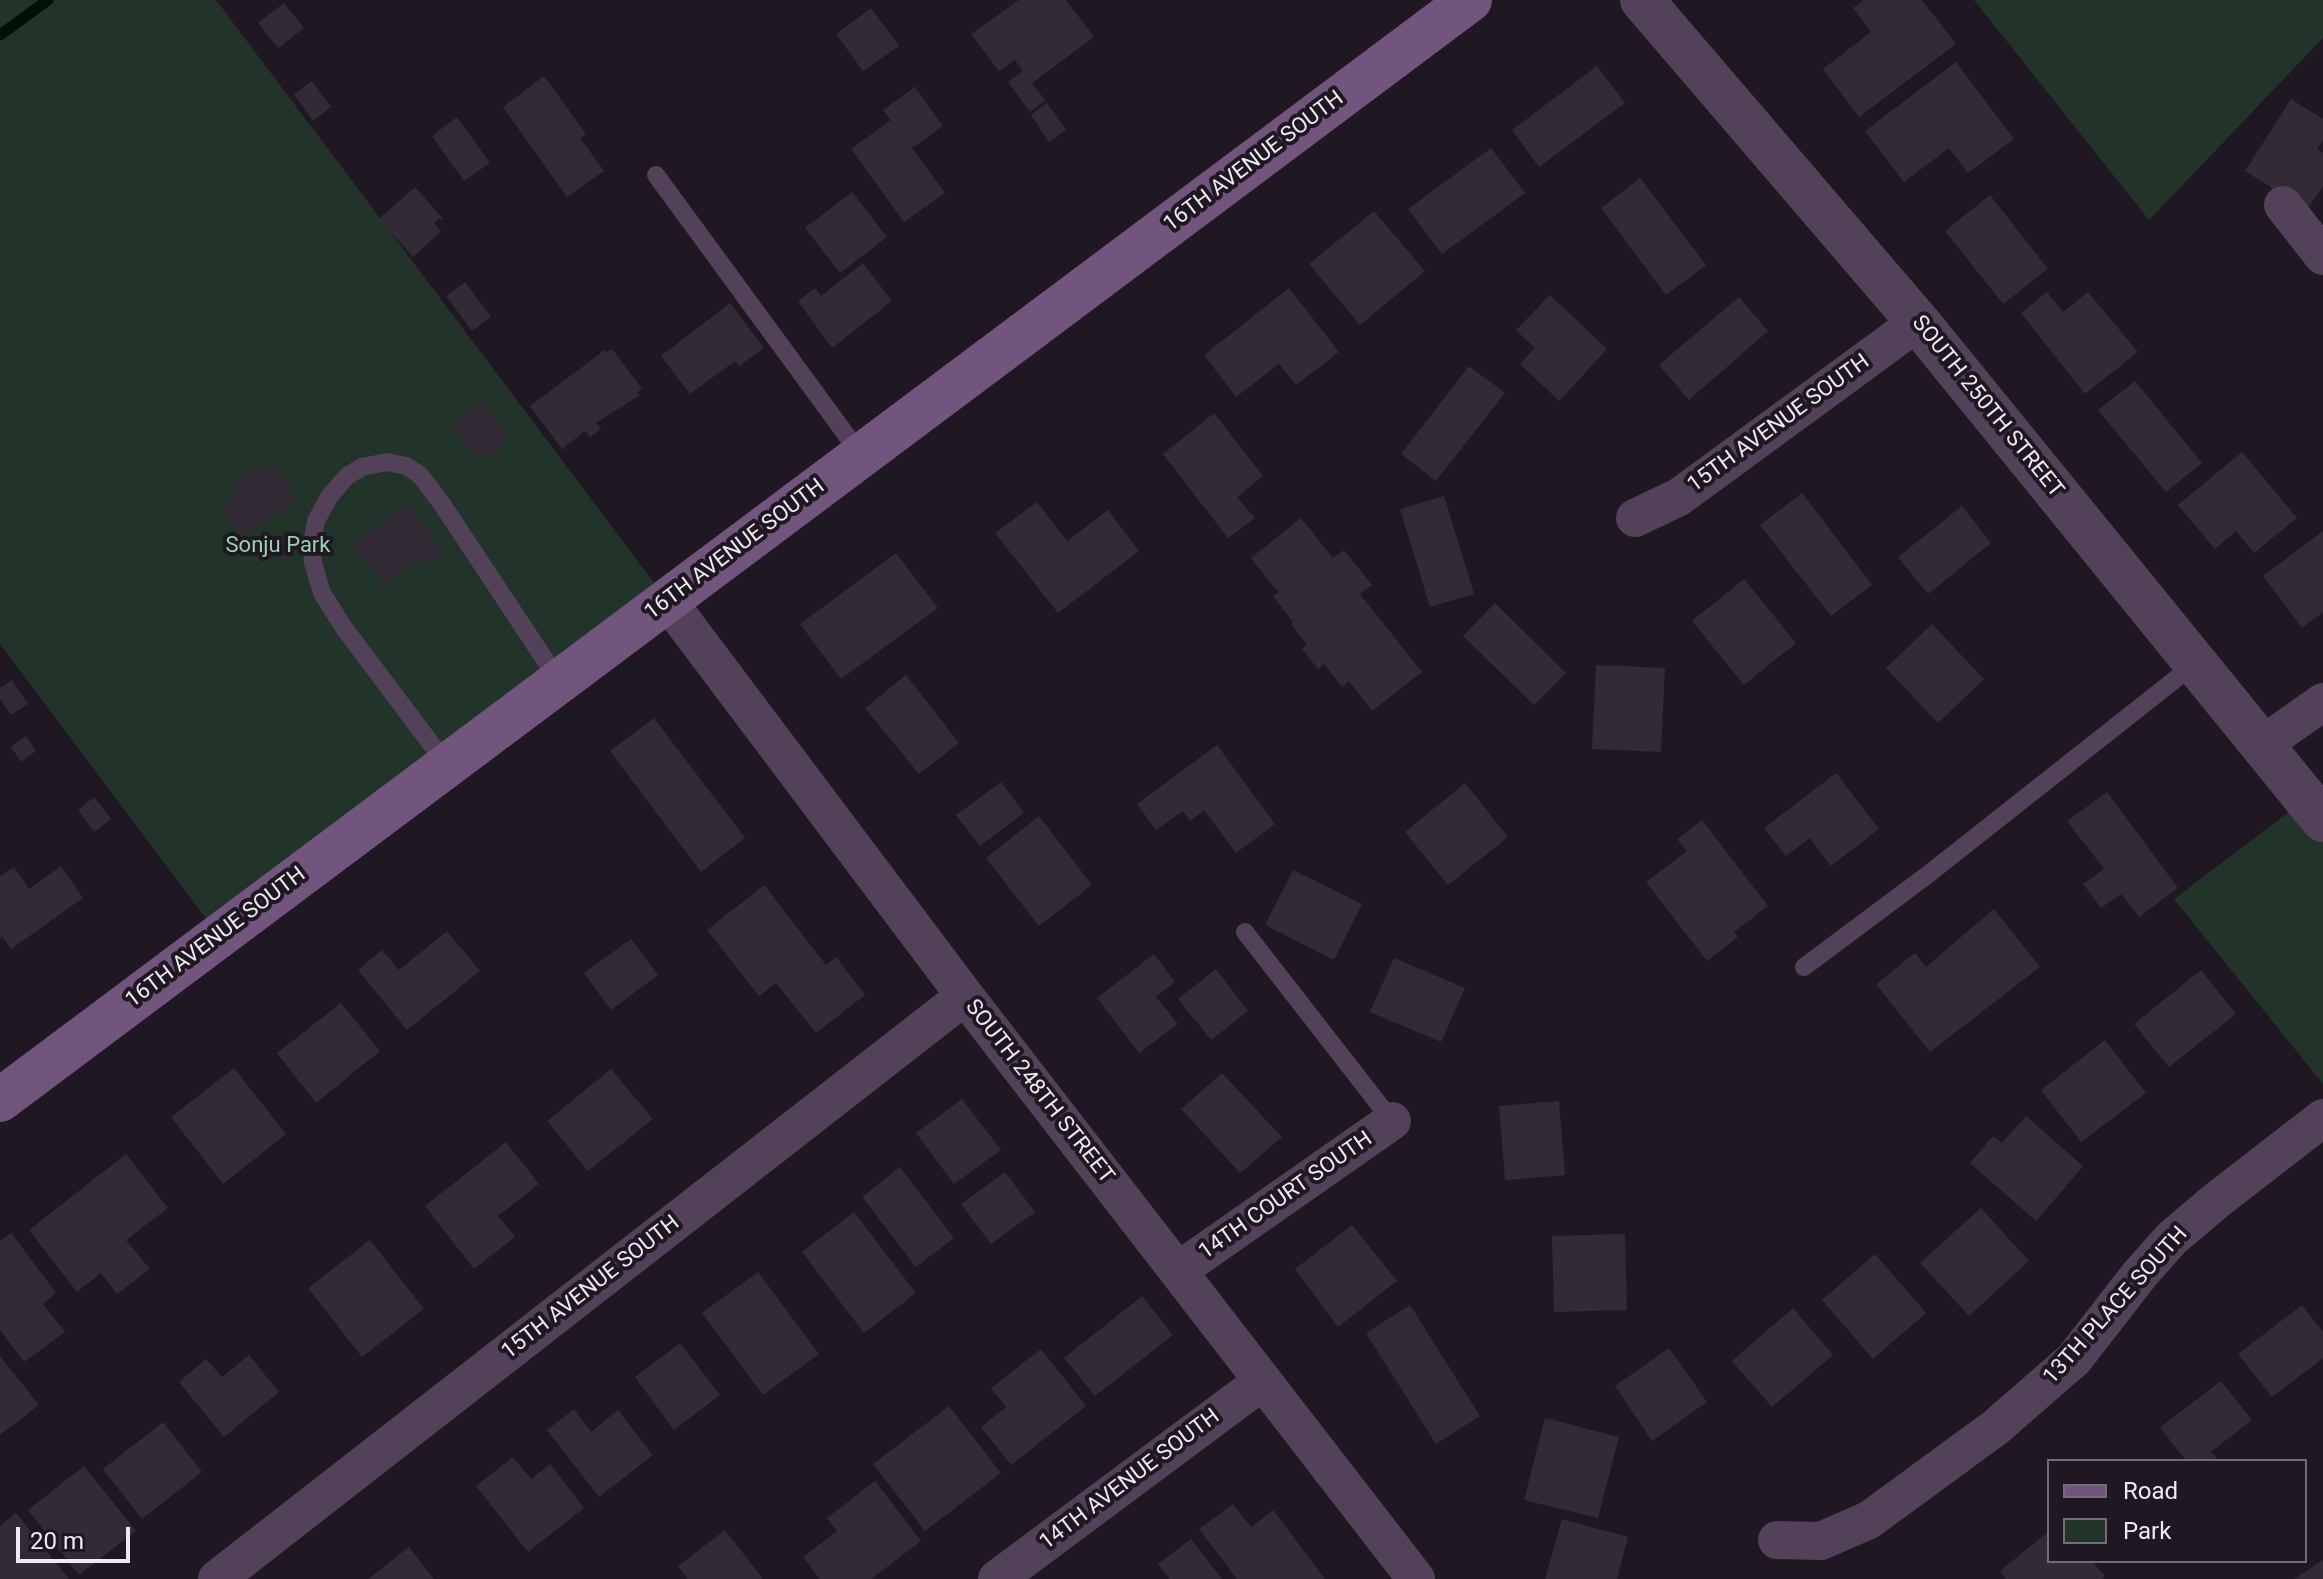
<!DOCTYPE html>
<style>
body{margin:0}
#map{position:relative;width:2323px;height:1579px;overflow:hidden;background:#1f1822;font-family:Roboto,sans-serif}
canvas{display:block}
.legend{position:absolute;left:2047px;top:1459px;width:260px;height:104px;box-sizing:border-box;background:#1f1822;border:2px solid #726c75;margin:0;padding:10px 14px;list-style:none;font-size:24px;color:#efeaf1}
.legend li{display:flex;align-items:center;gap:16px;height:40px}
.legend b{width:40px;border:2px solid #726c75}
.scale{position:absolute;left:16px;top:1527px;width:114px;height:36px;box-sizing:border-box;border:4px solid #efeaf1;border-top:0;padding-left:10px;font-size:24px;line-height:28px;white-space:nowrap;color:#efeaf1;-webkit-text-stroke:6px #1f1822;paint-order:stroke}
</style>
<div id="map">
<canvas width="2323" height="1579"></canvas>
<ul class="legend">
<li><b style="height:10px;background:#72557c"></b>Road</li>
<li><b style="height:22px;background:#22332a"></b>Park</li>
</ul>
<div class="scale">20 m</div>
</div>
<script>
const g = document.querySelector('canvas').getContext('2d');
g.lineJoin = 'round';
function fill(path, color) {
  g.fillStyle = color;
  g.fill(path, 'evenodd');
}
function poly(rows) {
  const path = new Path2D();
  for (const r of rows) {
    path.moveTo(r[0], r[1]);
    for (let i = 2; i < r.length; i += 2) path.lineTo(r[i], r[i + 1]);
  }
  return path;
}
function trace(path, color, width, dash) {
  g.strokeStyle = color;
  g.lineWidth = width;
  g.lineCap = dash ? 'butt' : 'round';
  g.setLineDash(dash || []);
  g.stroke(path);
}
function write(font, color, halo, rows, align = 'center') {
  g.font = font + ' Roboto,sans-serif';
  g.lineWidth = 8;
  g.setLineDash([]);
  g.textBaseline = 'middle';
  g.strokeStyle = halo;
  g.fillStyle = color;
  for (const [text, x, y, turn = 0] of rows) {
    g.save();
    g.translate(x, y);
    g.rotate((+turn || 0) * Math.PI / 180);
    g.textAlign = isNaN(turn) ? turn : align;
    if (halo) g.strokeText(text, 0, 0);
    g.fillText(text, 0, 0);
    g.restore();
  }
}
fill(poly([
 [0,0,216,0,667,600,219,936,0,644],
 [1974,0,2323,0,2323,38,2149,220],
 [2306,799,2323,820,2323,1084,2174,899]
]), '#22332a');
trace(poly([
 [0,35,48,0]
]), '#001005', 11);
fill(poly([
 [1019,0,1066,0,1094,37,1032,83,1045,100,1030,112,1008,82,1023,71,1015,60,999,71,971,34],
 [1864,0,1922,0,1956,44,1859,117,1823,69,1871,32,1853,8],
 [284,3,304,28,278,48,258,23],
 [871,8,899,46,863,71,836,34],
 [1956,62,2014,139,1968,173,1949,148,1904,182,1865,131],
 [1597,66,1625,103,1539,167,1512,130],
 [544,76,586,134,580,138,604,171,567,197,503,107],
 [312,81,331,107,313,121,294,94],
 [915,87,943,126,912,148,945,193,904,222,851,149,891,120,883,110],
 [2291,99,2323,119,2323,140,2317,149,2323,153,2323,186,2307,210,2245,171],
 [1047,103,1066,130,1049,142,1031,115],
 [457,117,490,163,464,181,432,136],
 [1491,148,1525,193,1442,254,1408,209],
 [1640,178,1706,265,1666,295,1601,208],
 [415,187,444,220,438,219,434,223,441,231,413,257,379,219],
 [852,192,887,237,840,273,805,228],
 [1990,195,2048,269,2003,304,1945,231],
 [1374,211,1425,271,1360,325,1309,264],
 [863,263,892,301,832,348,798,301,815,288,821,296],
 [465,282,491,317,472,331,446,296],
 [1289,288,1339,352,1296,385,1279,364,1236,397,1204,355],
 [2047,292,2063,312,2088,292,2138,352,2085,394,2021,313],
 [1550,295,1607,349,1559,401,1520,364,1535,348,1516,330],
 [1739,297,1768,331,1689,400,1659,365],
 [730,303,764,348,739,366,735,361,690,394,661,356],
 [612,349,642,389,637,393,640,395,596,423,601,429,590,437,585,431,562,449,530,406,605,350,607,352],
 [1469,366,1505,393,1436,481,1401,454],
 [2135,381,2202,463,2166,492,2098,410],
 [480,402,508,435,500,443,503,447,492,455,489,452,480,459,451,426],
 [1214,413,1263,476,1237,497,1255,518,1228,538,1163,454],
 [2242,452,2297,518,2254,553,2236,531,2215,549,2178,505],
 [261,464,266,471,273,466,297,500,241,538,220,508,234,498,233,495,236,492,231,485],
 [1802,493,1872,585,1831,616,1760,525],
 [1444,496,1474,594,1430,607,1400,509],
 [1037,502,1067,541,1108,510,1139,551,1058,613,995,533],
 [407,504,443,551,425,565,419,557,384,585,353,545],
 [1962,506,1991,543,1928,594,1898,557],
 [1301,518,1333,558,1344,550,1372,585,1360,594,1422,672,1372,711,1349,681,1342,687,1324,664,1318,669,1302,649,1307,645,1291,624,1293,622,1273,596,1278,592,1251,558],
 [2323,531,2323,612,2302,628,2263,576],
 [896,553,938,608,841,679,800,624],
 [1744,579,1796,643,1744,685,1692,621],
 [1495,603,1566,673,1534,705,1463,636],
 [1932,624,1984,679,1938,723,1886,668],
 [1596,665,1665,668,1661,752,1592,749],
 [906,675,959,743,919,774,865,708],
 [12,680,28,704,11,715,0,699,0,688],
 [654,718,745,838,701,872,610,751],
 [26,736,36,751,21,762,11,747],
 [1217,745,1275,824,1236,853,1204,810,1190,821,1183,811,1156,830,1137,804],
 [1836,773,1879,829,1831,866,1810,838,1786,856,1764,828],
 [1001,782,1024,813,980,846,956,815],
 [1465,783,1508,837,1448,885,1405,832],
 [2107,792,2178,888,2139,917,2121,894,2101,908,2083,884,2104,869,2067,821],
 [94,797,111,819,94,832,78,810],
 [1039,816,1092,885,1039,926,986,858],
 [1702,820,1768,906,1734,932,1738,937,1707,961,1646,882,1687,851,1677,839],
 [61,866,83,898,11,949,2,936,0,938,0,876,14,867,29,889],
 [1293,870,1362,904,1334,960,1265,925],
 [764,885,826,965,836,957,865,995,816,1033,776,983,759,996,707,930],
 [1994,909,2040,967,1930,1052,1876,984,1915,953,1926,967],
 [447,931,480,971,407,1030,358,970,382,950,399,970],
 [631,939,658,975,611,1010,584,973],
 [1154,954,1175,982,1156,997,1178,1024,1139,1053,1097,998],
 [1394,958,1465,988,1441,1042,1370,1012],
 [1216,969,1248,1011,1211,1040,1178,999],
 [2201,970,2236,1014,2169,1067,2134,1024],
 [341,1003,380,1051,316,1103,277,1053],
 [2105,1040,2146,1093,2081,1142,2041,1090],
 [234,1068,286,1134,223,1184,171,1117],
 [611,1069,653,1119,588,1171,547,1121],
 [1222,1073,1282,1137,1240,1173,1181,1109],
 [962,1099,1001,1150,954,1184,916,1133],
 [1559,1101,1565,1175,1505,1180,1499,1106],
 [2026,1116,2083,1166,2036,1221,1970,1163,1993,1136,2002,1143],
 [506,1142,539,1184,498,1216,515,1237,474,1269,425,1206],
 [126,1154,168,1208,126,1240,150,1269,117,1294,101,1273,77,1292,29,1230],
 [900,1167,954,1238,916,1267,862,1197],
 [1005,1172,1035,1212,991,1244,961,1204],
 [1981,1208,2029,1261,1969,1316,1920,1263],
 [854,1212,916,1293,864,1333,802,1252],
 [1352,1225,1397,1281,1338,1327,1295,1269],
 [11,1233,56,1293,43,1304,65,1332,24,1362,0,1330,0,1241],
 [1625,1234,1627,1310,1554,1312,1552,1236],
 [370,1240,424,1309,362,1357,308,1288],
 [1875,1254,1926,1313,1873,1359,1822,1300],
 [758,1272,819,1354,763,1395,702,1313],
 [1142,1296,1173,1335,1095,1396,1064,1358],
 [1410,1305,1480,1416,1436,1444,1366,1333],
 [2302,1305,2323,1332,2323,1358,2272,1397,2238,1354],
 [1793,1308,1833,1355,1772,1407,1732,1361],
 [680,1343,720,1395,674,1430,635,1377],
 [1669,1348,1707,1402,1652,1441,1615,1386],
 [1041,1349,1086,1406,1011,1465,981,1427,1006,1407,991,1388],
 [249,1355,279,1392,224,1437,179,1382,206,1359,222,1377],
 [0,1356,39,1405,0,1435],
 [2221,1381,2252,1420,2211,1452,2219,1461,2186,1461,2160,1427],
 [949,1406,1001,1473,925,1531,873,1464],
 [574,1409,591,1432,618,1410,653,1455,599,1497,547,1430],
 [1545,1418,1619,1437,1598,1518,1524,1500],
 [163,1422,202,1472,142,1519,103,1469],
 [513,1457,531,1479,550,1464,584,1508,528,1552,476,1486],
 [84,1466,136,1531,79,1575,28,1510],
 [875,1481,921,1541,871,1579,820,1579,803,1557,837,1531,827,1518],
 [1233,1504,1251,1527,1273,1510,1325,1579,1237,1579,1199,1529],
 [16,1513,69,1579,0,1579,0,1526],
 [1562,1519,1628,1537,1617,1579,1545,1579],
 [725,1530,763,1579,688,1579,678,1566],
 [2049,1531,2049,1561,2092,1561,2105,1576,2102,1579,2006,1579,2000,1571],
 [1191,1539,1222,1579,1170,1579,1158,1564],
 [409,1547,434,1579,368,1579],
 [2323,1560,2323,1579,2294,1579]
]), '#322b35');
trace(poly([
 [656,175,861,455],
 [447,765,344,628,322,593,313,563,312,544,316,521,329,497,347,476,362,467,387,462,406,466,420,475,442,504,559,681],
 [1245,932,1392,1121],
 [1804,967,1926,876,2196,663]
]), '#534159', 18);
trace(poly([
 [2283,205,2323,256],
 [1635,518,1679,497,1918,322],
 [667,600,965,996,1416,1579],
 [2262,745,2323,702],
 [1179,1270,1392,1121],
 [1777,1540,1821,1541,1869,1520,1996,1427,2074,1359,2140,1274,2172,1238,2217,1200,2323,1118],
 [217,1579,965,996],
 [997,1579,1263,1381]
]), '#534159', 38);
trace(poly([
 [1642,0,1918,322,2323,820]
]), '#534159', 44);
trace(poly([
 [0,1100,1470,0]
]), '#72557c', 44);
write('22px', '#efeaf1', '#1f1822', [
 ["16TH AVENUE SOUTH",1254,162,-37],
 ["SOUTH 250TH STREET",1987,407,51],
 ["15TH AVENUE SOUTH",1779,424,-36],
 ["16TH AVENUE SOUTH",735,550,-37],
 ["16TH AVENUE SOUTH",216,938,-37],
 ["SOUTH 248TH STREET",1039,1092,52],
 ["14TH COURT SOUTH",1286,1196,-35],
 ["15TH AVENUE SOUTH",591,1288,-38],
 ["13TH PLACE SOUTH",2116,1306,-48],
 ["14TH AVENUE SOUTH",1130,1480,-37]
]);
write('22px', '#99d0b0', '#1f1822', [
 ["Sonju Park",278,546]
]);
</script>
